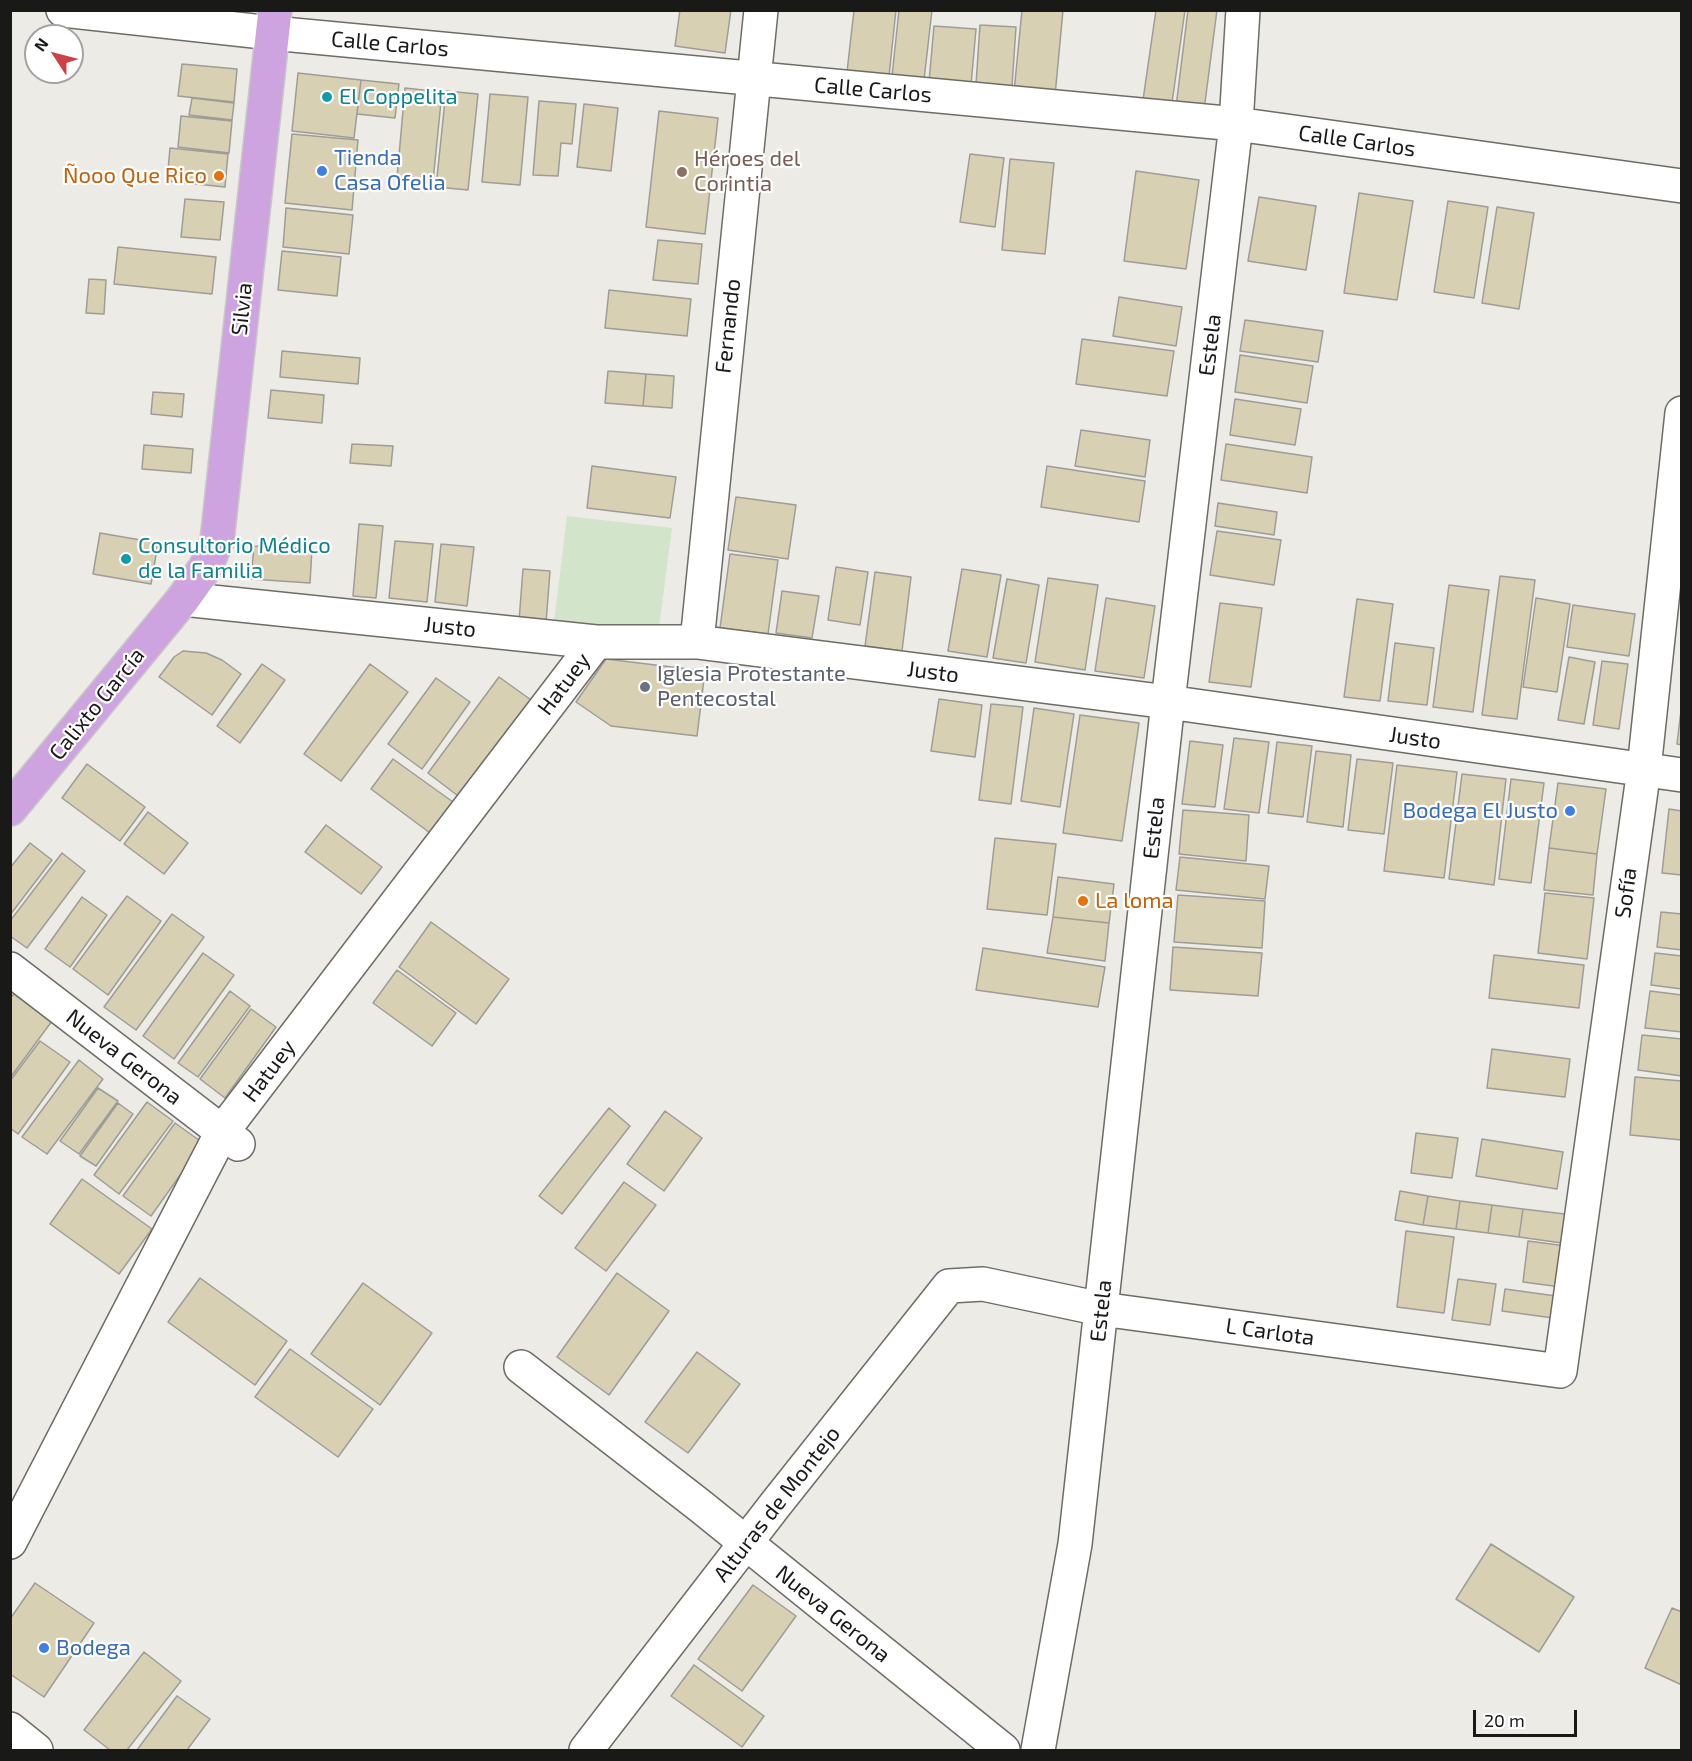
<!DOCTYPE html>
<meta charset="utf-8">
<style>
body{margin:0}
#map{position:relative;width:1692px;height:1761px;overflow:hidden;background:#edebe5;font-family:"Exo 2",sans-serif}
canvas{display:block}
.frame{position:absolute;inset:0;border:12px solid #191917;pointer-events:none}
.north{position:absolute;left:24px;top:24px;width:60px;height:60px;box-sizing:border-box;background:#fff;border:2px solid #a3a3a2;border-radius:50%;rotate:306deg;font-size:16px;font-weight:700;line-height:24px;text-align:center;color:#191917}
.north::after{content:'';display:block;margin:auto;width:21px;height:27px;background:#cf3f46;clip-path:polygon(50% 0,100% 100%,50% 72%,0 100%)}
.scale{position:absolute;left:1473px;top:1710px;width:104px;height:27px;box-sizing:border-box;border:3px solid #191917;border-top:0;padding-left:8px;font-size:18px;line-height:21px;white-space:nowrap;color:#191917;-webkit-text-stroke:4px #fff;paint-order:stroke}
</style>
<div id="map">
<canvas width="1692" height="1761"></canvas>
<div class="frame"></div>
<div class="north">N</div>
<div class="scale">20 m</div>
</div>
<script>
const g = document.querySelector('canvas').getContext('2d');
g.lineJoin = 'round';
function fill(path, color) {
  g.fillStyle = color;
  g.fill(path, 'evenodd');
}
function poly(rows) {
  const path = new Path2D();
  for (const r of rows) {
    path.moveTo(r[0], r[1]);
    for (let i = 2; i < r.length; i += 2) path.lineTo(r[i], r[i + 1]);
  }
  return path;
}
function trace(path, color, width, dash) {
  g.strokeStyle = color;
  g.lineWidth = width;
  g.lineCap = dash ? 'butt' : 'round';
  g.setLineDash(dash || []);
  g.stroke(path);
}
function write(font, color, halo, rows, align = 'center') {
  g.font = font + ' "Exo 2",sans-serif';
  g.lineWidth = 4.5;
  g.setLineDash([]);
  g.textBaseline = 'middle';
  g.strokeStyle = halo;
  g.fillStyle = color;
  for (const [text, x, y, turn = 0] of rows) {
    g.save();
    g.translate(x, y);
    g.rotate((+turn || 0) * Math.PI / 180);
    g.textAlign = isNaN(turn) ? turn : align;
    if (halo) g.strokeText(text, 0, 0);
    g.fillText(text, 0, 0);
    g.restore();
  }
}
fill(poly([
 [567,516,672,528,658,635,554,623]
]), '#d2e4ca');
const building = poly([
 [680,10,731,10,725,53,675,46,680,10],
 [854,10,896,10,889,76,847,72,854,10],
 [899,10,932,10,924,80,892,76,899,10],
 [1022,10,1063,10,1055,96,1014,92,1022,10],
 [1156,10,1185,10,1171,110,1142,107,1156,10],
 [1188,10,1217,10,1203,118,1175,115,1188,10],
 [980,25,1016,27,1012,86,976,84,980,25],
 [934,26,976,29,971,85,929,82,934,26],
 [182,64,237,69,234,102,178,96,182,64],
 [298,73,361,80,354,138,292,131,298,73],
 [361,80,399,84,395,118,357,114,361,80],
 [405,88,442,92,433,181,397,178,405,88],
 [446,91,478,94,468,190,436,187,446,91],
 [490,94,528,97,520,185,482,182,490,94],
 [192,98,234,103,232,120,189,115,192,98],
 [539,101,576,104,572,144,561,143,558,176,533,175,539,101],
 [584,104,618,108,611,171,577,167,584,104],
 [659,111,718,118,705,234,646,227,659,111],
 [181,116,232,121,229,153,178,147,181,116],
 [292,134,358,140,352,210,285,203,292,134],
 [170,148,228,154,225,187,167,181,170,148],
 [970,154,1004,158,995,227,960,222,970,154],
 [1010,159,1054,163,1045,254,1002,250,1010,159],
 [1136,171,1199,180,1186,269,1124,261,1136,171],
 [1359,193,1413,201,1397,300,1344,293,1359,193],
 [1259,197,1316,206,1306,270,1248,261,1259,197],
 [185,199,224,202,220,240,181,237,185,199],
 [1448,201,1488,207,1474,298,1434,292,1448,201],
 [1497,207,1534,213,1519,309,1482,303,1497,207],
 [286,208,353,215,349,254,283,247,286,208],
 [658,240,702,244,698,284,653,280,658,240],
 [118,247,216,257,212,294,114,284,118,247],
 [282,251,341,257,337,296,278,290,282,251],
 [89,279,106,280,104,314,86,313,89,279],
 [609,290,691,299,687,336,605,328,609,290],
 [1119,297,1182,307,1176,346,1113,336,1119,297],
 [1245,320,1323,331,1318,362,1240,351,1245,320],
 [1082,339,1174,351,1167,396,1076,384,1082,339],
 [282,351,360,358,358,384,280,377,282,351],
 [1240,355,1313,366,1307,403,1235,392,1240,355],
 [608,371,646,374,643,406,605,403,608,371],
 [646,374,674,376,672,408,643,406,646,374],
 [271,390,324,395,322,423,268,418,271,390],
 [153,392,184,394,182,417,151,414,153,392],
 [1235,399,1301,409,1295,445,1230,435,1235,399],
 [1081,430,1150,440,1145,477,1075,466,1081,430],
 [352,444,393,446,391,466,350,463,352,444],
 [1226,444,1312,457,1307,493,1221,480,1226,444],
 [144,445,193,449,191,473,142,469,144,445],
 [592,466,676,477,670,518,587,508,592,466],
 [1047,466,1145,481,1139,522,1041,507,1047,466],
 [736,497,796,505,788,559,728,550,736,497],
 [1218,503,1277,512,1274,535,1215,526,1218,503],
 [359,524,383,526,376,598,353,596,359,524],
 [1217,531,1281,540,1274,585,1210,575,1217,531],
 [100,533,158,543,151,584,93,574,100,533],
 [395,541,433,544,427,602,389,598,395,541],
 [441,544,474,547,467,606,435,602,441,544],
 [254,546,312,549,310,583,251,579,254,546],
 [730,554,778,560,768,634,720,628,730,554],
 [836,567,868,572,860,625,828,620,836,567],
 [523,569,550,571,546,623,519,621,523,569],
 [962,569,1001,575,987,657,948,651,962,569],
 [875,572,911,577,902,651,865,646,875,572],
 [1500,576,1535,580,1517,719,1482,715,1500,576],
 [1048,578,1098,585,1085,670,1035,662,1048,578],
 [1007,579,1039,585,1026,663,993,658,1007,579],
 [1449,585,1489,590,1473,712,1433,707,1449,585],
 [782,591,819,596,812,638,776,633,782,591],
 [1106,598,1155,606,1144,678,1095,671,1106,598],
 [1536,598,1570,604,1557,692,1523,687,1536,598],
 [1357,599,1393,604,1380,701,1344,697,1357,599],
 [1220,603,1262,608,1251,687,1209,682,1220,603],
 [1573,605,1635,614,1629,656,1567,647,1573,605],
 [1395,643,1434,648,1427,705,1388,701,1395,643],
 [183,651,206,653,222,660,241,674,212,715,159,677,174,657,183,651],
 [1569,657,1595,662,1584,724,1558,720,1569,657],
 [606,659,705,671,697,736,611,726,576,702,606,659],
 [1602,661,1628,664,1619,729,1593,725,1602,661],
 [262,664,285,680,240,743,217,726,262,664],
 [370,664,408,692,341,781,304,754,370,664],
 [499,677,534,702,462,799,428,773,499,677],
 [436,678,470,702,422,769,388,744,436,678],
 [939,699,982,705,975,757,931,751,939,699],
 [1682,702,1682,745,1677,744,1682,702],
 [991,704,1023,707,1011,804,979,800,991,704],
 [1034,708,1074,714,1060,807,1021,801,1034,708],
 [1080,715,1139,723,1122,841,1063,833,1080,715],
 [1234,738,1269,742,1259,813,1224,809,1234,738],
 [1190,741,1223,745,1215,807,1182,804,1190,741],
 [1277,742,1312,746,1303,817,1268,813,1277,742],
 [1316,751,1351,755,1343,827,1307,822,1316,751],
 [393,759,453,802,430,833,371,789,393,759],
 [1357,759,1393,763,1384,834,1348,830,1357,759],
 [87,764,145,807,120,841,62,798,87,764],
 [1397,765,1457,772,1444,878,1384,871,1397,765],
 [1462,774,1506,779,1494,885,1449,879,1462,774],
 [1511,779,1544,783,1531,883,1499,879,1511,779],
 [1558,783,1606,789,1597,854,1549,848,1558,783],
 [1669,809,1682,811,1682,875,1662,873,1669,809],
 [1183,810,1249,815,1246,861,1179,854,1183,810],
 [148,812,188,843,164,874,124,844,148,812],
 [326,825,382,867,361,894,305,852,326,825],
 [995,838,1056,844,1047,915,987,909,995,838],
 [30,843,52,860,10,915,10,868,30,843],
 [1549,848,1597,854,1593,895,1544,890,1549,848],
 [62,853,85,871,27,948,10,936,10,921,62,853],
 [1180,857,1269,866,1265,899,1176,890,1180,857],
 [1058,877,1114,884,1109,923,1053,917,1058,877],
 [1545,893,1594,898,1587,959,1538,953,1545,893],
 [1178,895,1265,901,1262,948,1174,942,1178,895],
 [127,896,161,921,108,995,73,969,127,896],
 [82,897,107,915,70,967,45,949,82,897],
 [1661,912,1682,914,1682,950,1657,947,1661,912],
 [172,914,204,937,136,1030,104,1007,172,914],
 [1053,917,1109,923,1105,961,1047,953,1053,917],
 [431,922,509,979,476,1024,399,967,431,922],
 [1173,947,1262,953,1258,996,1170,990,1173,947],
 [983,948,1105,967,1098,1007,976,990,983,948],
 [203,953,234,975,174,1059,143,1036,203,953],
 [1655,953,1682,956,1682,989,1651,985,1655,953],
 [1494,955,1584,965,1579,1008,1489,998,1494,955],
 [397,970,456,1013,432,1046,373,1003,397,970],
 [230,991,250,1006,198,1077,178,1063,230,991],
 [1650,991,1682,995,1682,1032,1645,1028,1650,991],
 [14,994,52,1021,10,1078,10,998,14,994],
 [251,1009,276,1027,225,1098,200,1079,251,1009],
 [1642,1035,1682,1039,1682,1076,1638,1070,1642,1035],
 [40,1041,70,1062,18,1134,10,1128,10,1081,40,1041],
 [1492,1049,1570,1059,1565,1097,1487,1088,1492,1049],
 [79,1060,103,1079,47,1154,22,1137,79,1060],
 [1635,1077,1682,1081,1682,1140,1630,1135,1635,1077],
 [98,1088,118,1101,79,1154,60,1141,98,1088],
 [147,1102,173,1121,119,1194,94,1175,147,1102],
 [118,1103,133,1114,96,1166,80,1156,118,1103],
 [609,1108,630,1126,562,1214,539,1196,609,1108],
 [665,1111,702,1138,664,1191,627,1164,665,1111],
 [175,1123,203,1143,151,1216,123,1196,175,1123],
 [1416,1133,1458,1138,1452,1178,1411,1173,1416,1133],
 [1482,1139,1563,1152,1557,1189,1476,1176,1482,1139],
 [82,1179,152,1229,119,1274,50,1224,82,1179],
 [624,1182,656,1205,606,1271,575,1248,624,1182],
 [1400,1191,1428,1196,1423,1225,1395,1220,1400,1191],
 [1428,1196,1460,1201,1456,1229,1423,1225,1428,1196],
 [1460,1201,1492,1205,1488,1233,1456,1229,1460,1201],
 [1492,1205,1523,1209,1519,1237,1488,1233,1492,1205],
 [1523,1209,1573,1215,1569,1244,1519,1237,1523,1209],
 [1406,1231,1454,1237,1444,1313,1397,1307,1406,1231],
 [1528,1241,1566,1246,1561,1287,1523,1282,1528,1241],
 [617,1273,669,1311,609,1395,557,1357,617,1273],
 [200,1278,287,1341,255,1385,168,1322,200,1278],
 [1458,1279,1496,1284,1490,1325,1452,1320,1458,1279],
 [363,1283,432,1333,380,1405,311,1354,363,1283],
 [1505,1289,1556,1296,1553,1318,1502,1311,1505,1289],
 [290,1349,373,1409,338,1457,255,1397,290,1349],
 [697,1352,740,1384,688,1453,645,1422,697,1352],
 [1491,1544,1574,1597,1539,1652,1456,1599,1491,1544],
 [35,1583,94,1623,44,1697,10,1674,10,1619,35,1583],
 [753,1585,796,1616,742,1691,698,1659,753,1585],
 [1672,1608,1682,1612,1682,1685,1645,1668,1672,1608],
 [144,1652,181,1681,127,1750,110,1750,84,1730,144,1652],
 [694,1665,764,1716,742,1747,671,1696,694,1665],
 [177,1696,210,1719,187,1750,137,1750,177,1696]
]);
fill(building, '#d8d0b3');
trace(building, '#9d9c96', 1.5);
const minor = poly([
 [63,10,272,33,1236,124,1682,186],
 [183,599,596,642,697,642,1168,702,1682,775],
 [697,642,761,10],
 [10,969,238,1144],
 [521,1367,699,1505,1003,1750],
 [10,1542,222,1132,596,642],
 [10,1729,36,1750],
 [586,1750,775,1505,949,1286,983,1284,1101,1309,1560,1371,1644,769,1682,413],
 [1038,1750,1075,1544,1168,702,1236,124,1243,10]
]);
const major = poly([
 [10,809,183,599,205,568,217,541,275,10]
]);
trace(minor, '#6e6c67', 36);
trace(major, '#c8c8c7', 36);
trace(minor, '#fff', 33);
trace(major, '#cea4e0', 33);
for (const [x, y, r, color] of [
 [327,97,6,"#0f9aa8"],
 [322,171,6,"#3f7fe0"],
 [682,172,6,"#8d6e63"],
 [219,176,6,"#e8710a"],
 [126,559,6,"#0f9aa8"],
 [645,687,6,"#6b7280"],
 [1570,811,6,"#3f7fe0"],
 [1083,901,6,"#e8710a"],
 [44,1648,6,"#3f7fe0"]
]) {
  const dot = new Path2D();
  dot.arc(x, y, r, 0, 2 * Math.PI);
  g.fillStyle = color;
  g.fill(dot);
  trace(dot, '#fff', 2);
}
write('22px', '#191917', '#fff', [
 ["Calle Carlos",390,44,5],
 ["Calle Carlos",873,90,5],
 ["Calle Carlos",1357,141,8],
 ["Silvia",242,309,-84],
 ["Fernando",728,326,-84],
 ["Estela",1210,345,-83],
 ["Justo",450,627,6],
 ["Justo",933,672,7],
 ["Hatuey",564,684,-53],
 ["Calixto García",97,704,-51],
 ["Justo",1415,738,8],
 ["Estela",1154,828,-84],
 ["Sofía",1626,893,-82],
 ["Nueva Gerona",124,1057,38],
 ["Hatuey",269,1071,-53],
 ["Estela",1101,1311,-84],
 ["L Carlota",1270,1332,8],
 ["Alturas de Montejo",777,1504,-52],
 ["Nueva Gerona",833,1614,39]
]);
write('22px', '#0d838f', '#fff', [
 ["El Coppelita",339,97],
 ["Consultorio Médico",138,546],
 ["de la Familia",138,571]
], 'left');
write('22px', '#366cbe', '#fff', [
 ["Tienda",334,158],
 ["Casa Ofelia",334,183],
 ["Bodega El Justo",1558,811,"right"],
 ["Bodega",56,1648]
], 'left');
write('22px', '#785e54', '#fff', [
 ["Héroes del",694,159],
 ["Corintia",694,184]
], 'left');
write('22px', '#c56008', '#fff', [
 ["Ñooo Que Rico",207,176],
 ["La loma",1095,901,"left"]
], 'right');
write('22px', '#5b616d', '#fff', [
 ["Iglesia Protestante",657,674],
 ["Pentecostal",657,699]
], 'left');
</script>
